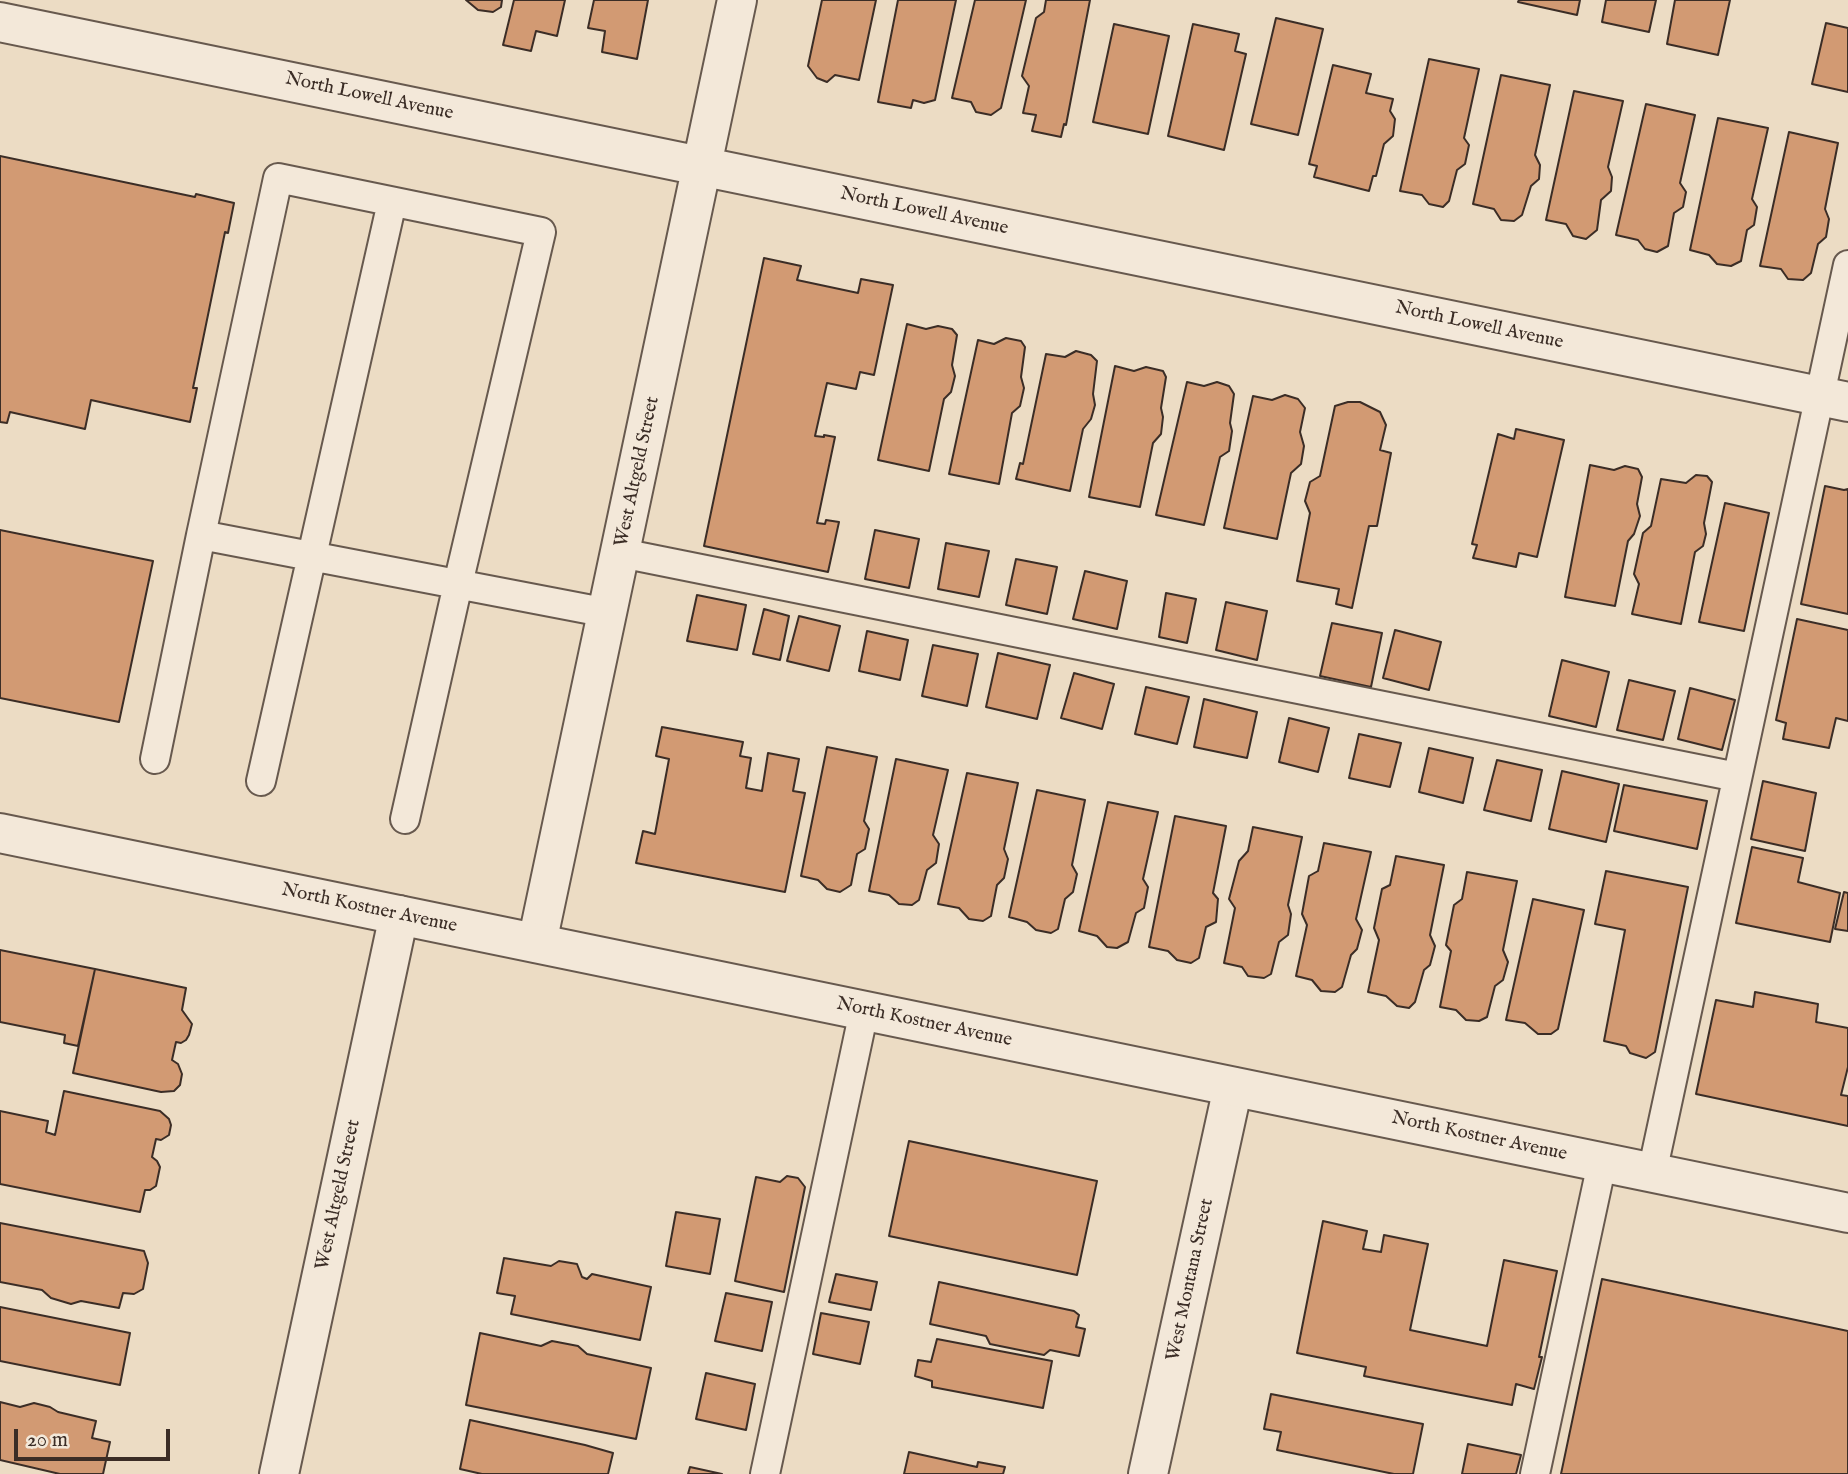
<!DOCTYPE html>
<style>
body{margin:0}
#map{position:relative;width:1848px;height:1474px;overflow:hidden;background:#ecdcc4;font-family:"IM FELL English",serif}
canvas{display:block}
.scale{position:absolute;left:14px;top:1429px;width:156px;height:32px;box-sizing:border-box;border:4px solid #3b2d26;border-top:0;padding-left:9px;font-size:21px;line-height:24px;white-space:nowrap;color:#3b2d26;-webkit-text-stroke:5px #f3e8d9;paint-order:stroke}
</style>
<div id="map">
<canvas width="1848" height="1474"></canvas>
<div class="scale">20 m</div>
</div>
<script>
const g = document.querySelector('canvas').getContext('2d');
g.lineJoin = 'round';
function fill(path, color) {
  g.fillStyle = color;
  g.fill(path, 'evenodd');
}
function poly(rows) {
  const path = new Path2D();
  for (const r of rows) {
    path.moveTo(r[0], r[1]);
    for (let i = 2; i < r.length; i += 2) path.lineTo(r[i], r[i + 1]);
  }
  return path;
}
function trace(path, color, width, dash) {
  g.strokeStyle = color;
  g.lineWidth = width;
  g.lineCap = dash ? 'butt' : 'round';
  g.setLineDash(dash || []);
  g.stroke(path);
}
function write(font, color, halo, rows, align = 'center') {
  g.font = font + ' "IM FELL English",serif';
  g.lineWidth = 6;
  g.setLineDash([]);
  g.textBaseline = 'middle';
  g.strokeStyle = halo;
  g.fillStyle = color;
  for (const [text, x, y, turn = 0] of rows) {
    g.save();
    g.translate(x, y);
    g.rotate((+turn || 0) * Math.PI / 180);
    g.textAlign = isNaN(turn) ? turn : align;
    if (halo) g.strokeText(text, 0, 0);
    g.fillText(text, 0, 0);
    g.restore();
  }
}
const building = poly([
 [466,0,502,0,501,7,493,12,478,10,466,0],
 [514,0,565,0,557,36,536,31,531,51,503,45,514,0],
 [594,0,648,0,637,59,602,52,605,31,588,28,594,0],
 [822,0,876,0,859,80,835,75,827,82,817,78,808,66,822,0],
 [898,0,956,0,935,100,924,103,913,100,911,108,878,102,898,0],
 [975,0,1026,0,1001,108,991,115,976,112,971,102,952,98,975,0],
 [1046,0,1090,0,1066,125,1064,124,1061,137,1032,131,1036,115,1023,113,1029,86,1022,76,1036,18,1044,12,1046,0],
 [1519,0,1580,0,1577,15,1518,2,1519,0],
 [1606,0,1656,0,1649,32,1602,22,1606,0],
 [1675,0,1730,0,1718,55,1667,44,1675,0],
 [1276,18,1323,29,1298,135,1251,124,1276,18],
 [1826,23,1848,28,1848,92,1812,84,1826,23],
 [1114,24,1169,36,1148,134,1093,122,1114,24],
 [1193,24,1239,34,1235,51,1246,54,1224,150,1168,136,1193,24],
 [1429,59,1479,69,1464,138,1469,145,1465,164,1457,170,1449,201,1443,207,1429,204,1422,195,1400,191,1429,59],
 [1333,65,1371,74,1366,93,1393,99,1390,111,1395,119,1393,136,1384,144,1376,176,1373,176,1369,191,1314,177,1317,166,1309,164,1333,65],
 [1501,75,1550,85,1535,155,1540,165,1539,179,1531,186,1522,215,1514,221,1501,220,1494,209,1473,204,1501,75],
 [1574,91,1623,101,1608,167,1612,177,1611,191,1601,200,1597,230,1586,239,1573,236,1566,224,1546,220,1574,91],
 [1646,104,1695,115,1680,183,1686,192,1683,207,1674,213,1668,246,1657,252,1645,249,1638,240,1616,235,1646,104],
 [1718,118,1768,128,1752,199,1757,207,1754,225,1747,230,1741,261,1731,266,1717,264,1709,255,1690,250,1718,118],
 [1789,132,1838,143,1825,209,1829,219,1826,237,1818,244,1811,273,1803,280,1788,279,1781,269,1760,266,1789,132],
 [0,156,195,197,196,194,234,203,228,233,225,232,193,388,197,388,190,422,91,400,85,429,10,412,7,423,0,422,0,156],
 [764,258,801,266,797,280,858,293,861,279,893,285,874,375,860,372,856,389,827,383,815,436,824,437,824,435,835,437,817,523,825,524,826,520,839,522,828,572,704,546,764,258],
 [907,324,926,329,938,326,952,329,957,335,952,365,955,376,951,392,944,399,929,471,878,460,907,324],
 [1006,338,1021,341,1025,347,1021,377,1024,388,1020,406,1012,413,999,484,949,474,978,340,994,344,1006,338],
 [1076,351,1091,355,1097,361,1093,394,1095,405,1091,419,1083,429,1070,491,1016,479,1020,463,1023,464,1046,354,1065,357,1076,351],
 [1115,366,1134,371,1146,367,1163,371,1166,377,1161,408,1163,417,1161,434,1153,443,1140,507,1089,497,1115,366],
 [1187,382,1204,386,1217,382,1229,386,1234,394,1230,423,1232,431,1229,451,1220,457,1204,525,1156,515,1187,382],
 [1285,395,1298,399,1305,408,1300,432,1304,446,1301,464,1291,473,1277,539,1224,528,1253,396,1272,400,1285,395],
 [1348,402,1360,402,1380,412,1386,425,1380,450,1391,453,1377,526,1369,526,1352,608,1336,604,1339,589,1297,581,1310,513,1305,501,1310,482,1320,476,1335,406,1348,402],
 [1516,429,1564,440,1537,557,1519,553,1516,567,1473,558,1477,545,1472,544,1498,434,1514,439,1516,429],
 [1590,465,1614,470,1625,466,1638,469,1642,477,1637,504,1640,516,1634,534,1628,541,1615,606,1565,597,1590,465],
 [1696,475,1707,476,1712,482,1704,523,1706,534,1703,546,1695,552,1681,624,1632,614,1639,584,1634,574,1643,533,1651,526,1661,479,1686,483,1696,475],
 [1825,486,1844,490,1848,489,1848,614,1801,604,1825,486],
 [1725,503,1769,513,1744,631,1699,622,1725,503],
 [0,530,153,561,119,722,0,698,0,530],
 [875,530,919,539,909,588,865,579,875,530],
 [946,543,989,551,979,597,938,589,946,543],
 [1016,559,1057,567,1047,614,1006,605,1016,559],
 [1085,571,1127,581,1117,629,1073,619,1085,571],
 [1166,593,1196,599,1187,643,1159,637,1166,593],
 [697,595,746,605,737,650,687,641,697,595],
 [1226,602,1267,611,1257,660,1216,650,1226,602],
 [764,609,789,616,780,660,753,654,764,609],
 [799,616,840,626,829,671,787,661,799,616],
 [1797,619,1848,630,1848,721,1836,718,1829,748,1783,739,1786,723,1776,720,1797,619],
 [1332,623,1382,633,1371,687,1320,676,1332,623],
 [1395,630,1441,642,1429,690,1383,678,1395,630],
 [867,631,908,640,900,680,859,671,867,631],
 [933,645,978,654,967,706,922,696,933,645],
 [998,653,1050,665,1037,719,986,707,998,653],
 [1562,660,1609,672,1596,727,1549,716,1562,660],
 [1074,673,1114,684,1102,729,1061,718,1074,673],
 [1629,680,1675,691,1663,740,1617,730,1629,680],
 [1146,687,1189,697,1177,744,1135,734,1146,687],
 [1690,688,1735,700,1722,750,1678,739,1690,688],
 [1204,699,1257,712,1247,758,1194,747,1204,699],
 [1289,718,1329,728,1318,772,1279,762,1289,718],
 [662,727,743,742,740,756,751,758,746,788,762,791,768,753,799,759,793,791,805,793,785,892,636,863,643,831,655,834,669,759,656,756,662,727],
 [1359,734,1401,743,1390,787,1349,778,1359,734],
 [827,747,877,757,864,821,869,829,865,849,857,854,851,885,840,892,827,889,818,880,801,876,827,747],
 [1429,748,1473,758,1463,803,1419,792,1429,748],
 [896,759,948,770,933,835,939,844,936,863,927,870,919,900,912,905,899,904,889,895,869,891,896,759],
 [1497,760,1542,770,1531,821,1484,810,1497,760],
 [1562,771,1619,784,1606,842,1549,829,1562,771],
 [967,773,1018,783,1004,849,1008,859,1004,878,997,885,991,916,983,921,969,919,959,908,938,904,967,773],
 [1763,781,1816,793,1805,851,1751,839,1763,781],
 [1624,785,1707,801,1697,849,1614,831,1624,785],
 [1037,790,1085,800,1072,865,1077,874,1073,892,1065,899,1058,929,1051,933,1036,930,1027,922,1009,917,1037,790],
 [1108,802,1158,812,1143,879,1148,887,1144,908,1136,913,1128,942,1117,948,1107,947,1097,936,1079,931,1108,802],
 [1175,816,1226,826,1213,893,1218,899,1216,922,1206,927,1199,958,1191,963,1177,960,1168,951,1149,947,1175,816],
 [1253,827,1302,837,1288,905,1291,914,1288,935,1279,942,1271,974,1264,978,1248,976,1242,967,1224,963,1235,908,1229,899,1239,861,1248,851,1253,827],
 [1324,843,1371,852,1356,919,1362,930,1357,949,1351,955,1342,987,1335,992,1321,991,1312,980,1296,976,1307,925,1302,914,1309,876,1318,871,1324,843],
 [1752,847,1803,858,1798,882,1840,893,1830,942,1736,923,1752,847],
 [1396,856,1444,865,1430,935,1435,946,1430,965,1424,970,1415,1002,1409,1008,1397,1006,1386,996,1368,992,1379,940,1374,928,1382,889,1390,885,1396,856],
 [1606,871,1688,887,1655,1052,1646,1058,1630,1053,1626,1046,1604,1041,1625,930,1595,924,1606,871],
 [1467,872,1517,881,1503,950,1508,962,1503,980,1495,986,1487,1017,1479,1021,1466,1020,1456,1010,1440,1007,1451,951,1446,945,1454,905,1462,899,1467,872],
 [1844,892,1848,893,1848,931,1835,929,1844,892],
 [1533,899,1584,910,1558,1029,1551,1034,1538,1034,1525,1023,1506,1020,1533,899],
 [0,950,95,969,78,1046,64,1043,65,1035,0,1022,0,950],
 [95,969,186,988,182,1010,192,1024,189,1035,186,1040,181,1043,176,1042,172,1060,178,1064,182,1074,180,1085,174,1091,161,1092,73,1073,95,969],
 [1755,992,1818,1004,1816,1022,1848,1028,1848,1067,1841,1095,1848,1096,1848,1126,1696,1094,1716,1000,1753,1007,1755,992],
 [64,1091,160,1111,169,1119,171,1125,169,1135,161,1140,156,1139,152,1157,157,1161,160,1167,156,1186,150,1190,145,1190,140,1212,0,1184,0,1111,48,1121,46,1132,55,1135,64,1091],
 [909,1141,1097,1181,1077,1275,889,1236,909,1141],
 [787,1176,798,1178,805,1187,784,1292,735,1281,756,1177,780,1182,787,1176],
 [676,1212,720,1219,710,1274,666,1266,676,1212],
 [1323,1221,1367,1231,1363,1249,1381,1252,1384,1235,1428,1244,1410,1330,1487,1346,1504,1260,1557,1271,1539,1357,1542,1357,1534,1389,1516,1384,1512,1405,1364,1376,1366,1367,1297,1353,1323,1221],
 [0,1223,144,1251,148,1263,143,1289,134,1294,123,1293,119,1308,81,1301,71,1304,51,1298,42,1290,0,1282,0,1223],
 [504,1258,551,1266,559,1261,577,1264,582,1277,587,1279,592,1274,651,1287,640,1340,511,1314,515,1296,497,1293,504,1258],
 [836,1274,877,1282,871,1310,829,1302,836,1274],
 [1602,1279,1848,1331,1848,1474,1561,1474,1602,1279],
 [939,1282,1074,1311,1079,1315,1076,1327,1085,1329,1079,1356,1050,1350,1044,1355,990,1344,986,1336,930,1324,939,1282],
 [726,1293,772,1302,762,1351,715,1341,726,1293],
 [0,1307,130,1333,120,1385,0,1361,0,1307],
 [821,1313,869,1322,860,1364,813,1354,821,1313],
 [480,1333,541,1346,552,1341,578,1346,587,1354,651,1368,636,1439,466,1405,480,1333],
 [937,1339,1052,1361,1043,1408,932,1387,932,1381,915,1376,918,1360,931,1362,937,1339],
 [706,1373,755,1384,746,1430,696,1419,706,1373],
 [1271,1394,1423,1424,1413,1474,1394,1474,1277,1450,1281,1432,1264,1429,1271,1394],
 [0,1402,20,1407,34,1403,50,1407,58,1412,96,1421,92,1438,110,1442,103,1474,60,1474,0,1460,0,1402],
 [470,1420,585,1445,613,1453,608,1474,482,1474,460,1469,470,1420],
 [1468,1444,1521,1455,1516,1474,1462,1474,1468,1444],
 [909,1452,977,1467,978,1462,1005,1467,1003,1474,904,1474,909,1452],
 [690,1467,722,1474,688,1474,690,1467]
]);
fill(building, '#d29a73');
trace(building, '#3b2d26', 2);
const service = poly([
 [201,535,278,178,541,232,458,584,405,819],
 [621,553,1737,777],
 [155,759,201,535,608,613],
 [261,781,392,202],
 [1652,1173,1848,265],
 [765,1474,864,1011],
 [1535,1474,1602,1163]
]);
const minor = poly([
 [0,22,1848,402],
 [537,943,737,0],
 [279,1474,399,915],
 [1148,1474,1233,1087]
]);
const tertiary = poly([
 [0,833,1848,1213]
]);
trace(service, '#67594e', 32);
trace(minor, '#67594e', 42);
trace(tertiary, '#67594e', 42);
trace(service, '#f3e8d9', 28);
trace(minor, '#f3e8d9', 38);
trace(tertiary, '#f3e8d9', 38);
write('19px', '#3b2d26', '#f3e8d9', [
 ["North Lowell Avenue",369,97,12],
 ["North Lowell Avenue",924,212,12],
 ["North Lowell Avenue",1479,326,12],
 ["West Altgeld Street",638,472,-78],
 ["North Kostner Avenue",369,909,12],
 ["North Kostner Avenue",924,1023,12],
 ["North Kostner Avenue",1479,1137,12],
 ["West Altgeld Street",339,1195,-78],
 ["West Montana Street",1191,1280,-78]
]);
</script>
